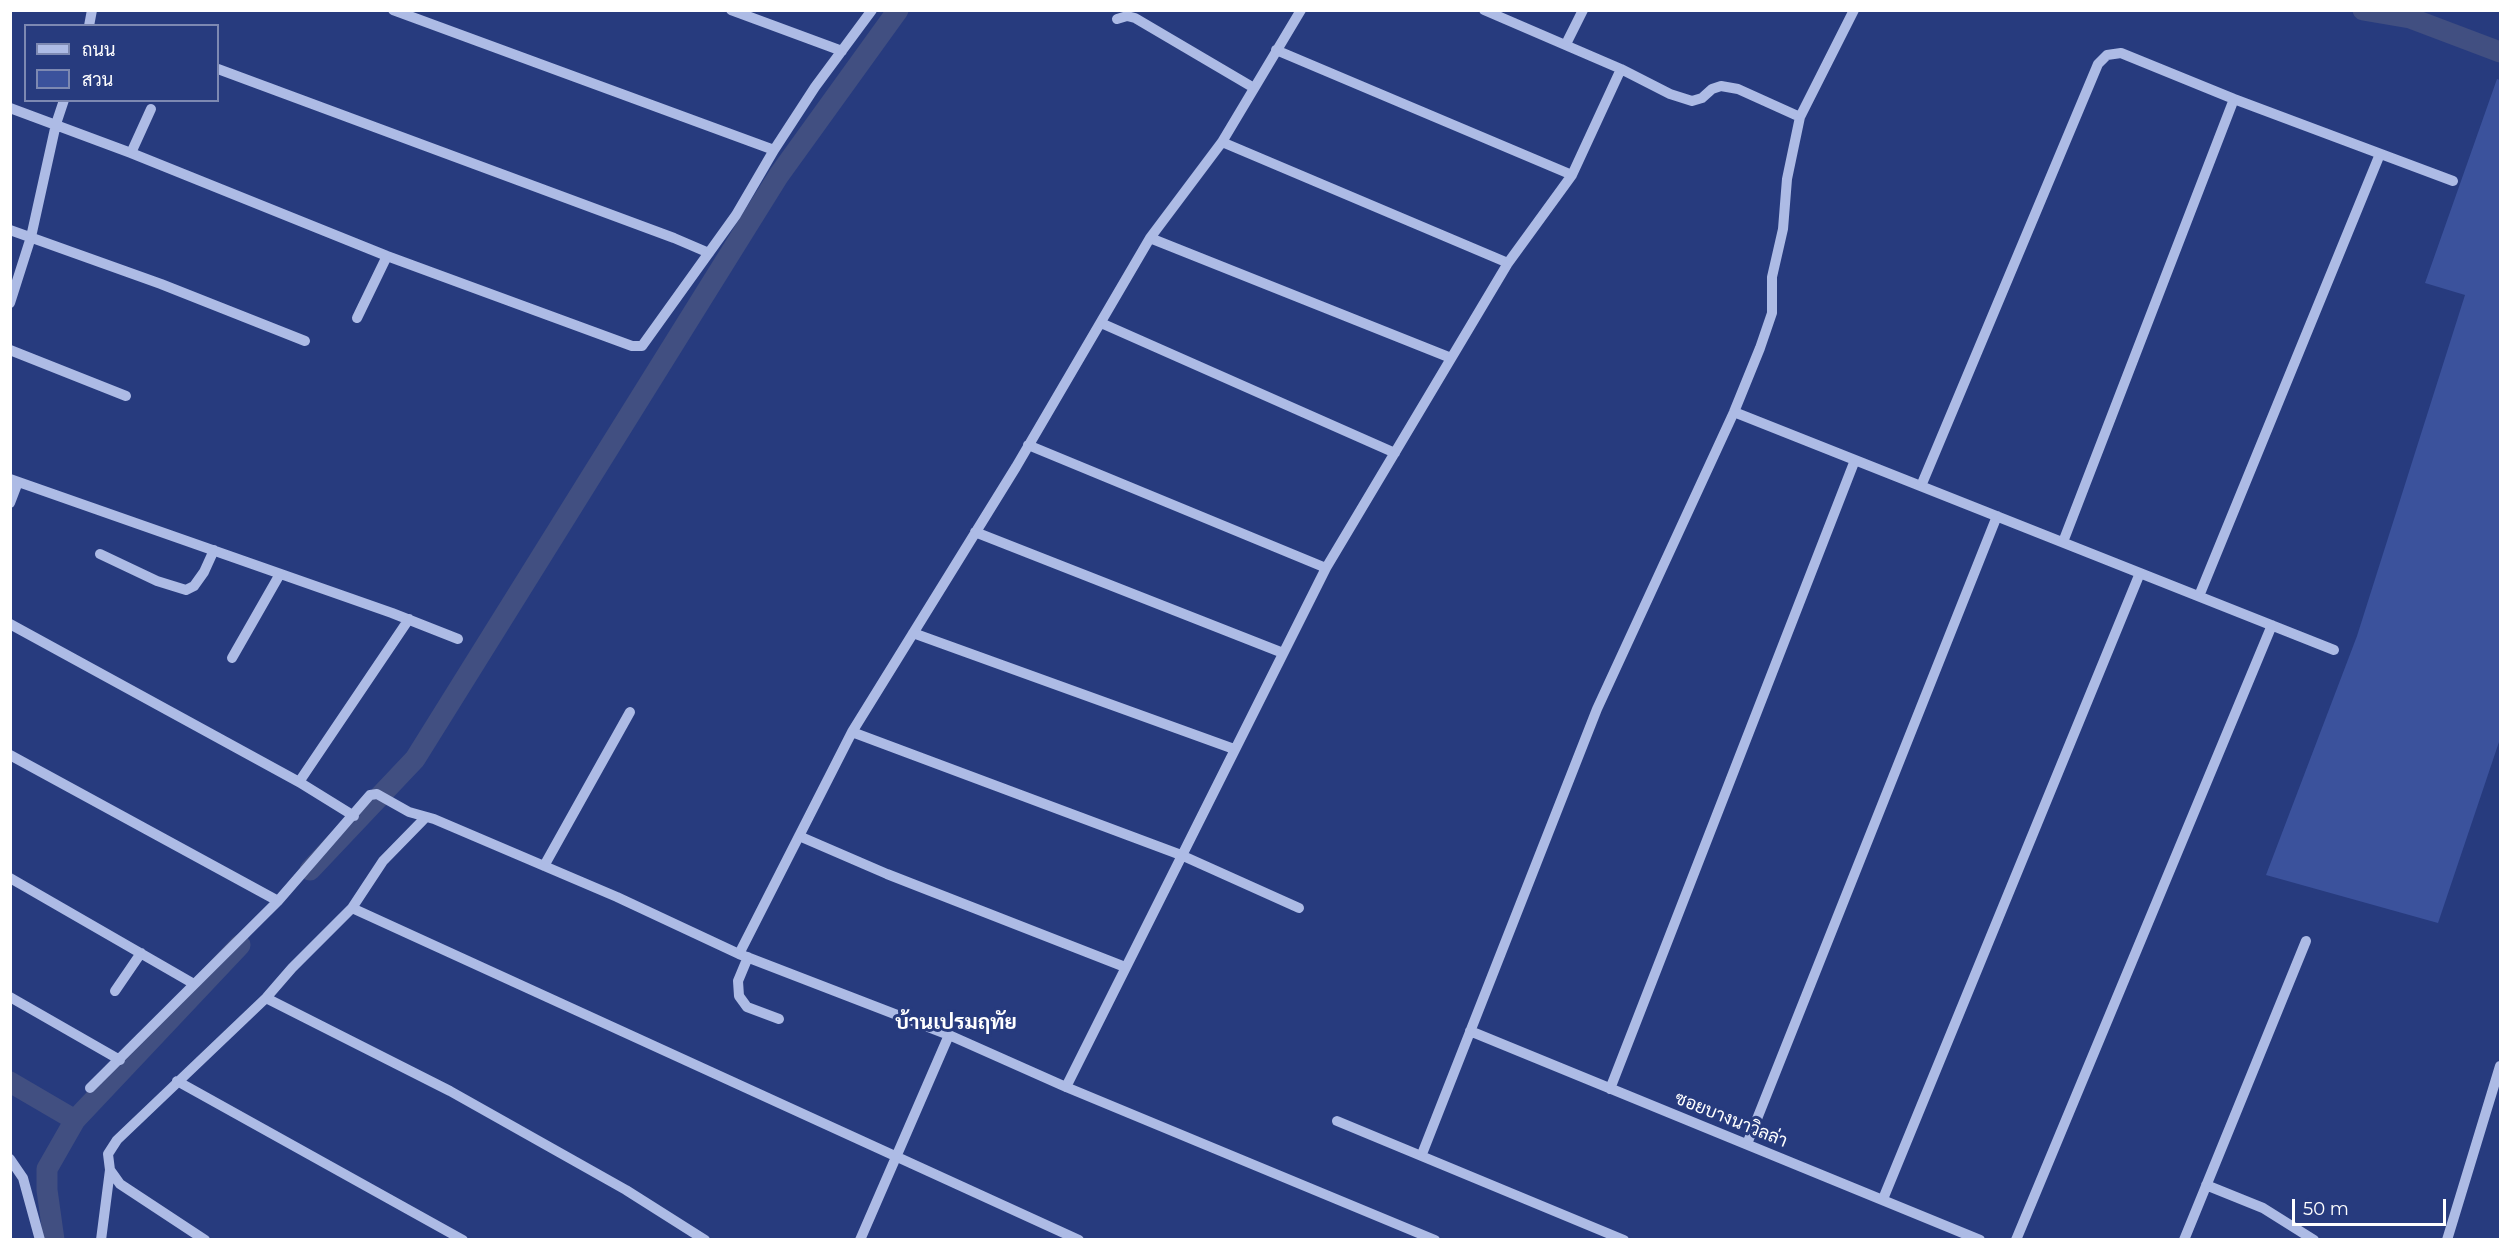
<!DOCTYPE html>
<meta charset="utf-8">
<style>
body{margin:0}
#map{position:relative;width:2511px;height:1250px;overflow:hidden;background:#273b7e;font-family:Montserrat,Sarabun,sans-serif}
canvas{display:block}
.frame{position:absolute;inset:0;border:12px solid #fff;pointer-events:none}
.legend{position:absolute;left:24px;top:24px;width:195px;height:78px;box-sizing:border-box;background:#273b7e;border:2px solid #7d89b2;margin:0;padding:8px 10px;list-style:none;font-size:18px;color:#fff}
.legend li{display:flex;align-items:center;gap:12px;height:30px}
.legend b{width:30px;border:2px solid #7d89b2}
.scale{position:absolute;left:2292px;top:1199px;width:154px;height:27px;box-sizing:border-box;border:3px solid #fff;border-top:0;padding-left:8px;font-size:18px;line-height:21px;white-space:nowrap;color:#fff;-webkit-text-stroke:4px #273b7e;paint-order:stroke}
</style>
<div id="map">
<canvas width="2511" height="1250"></canvas>
<div class="frame"></div>
<ul class="legend">
<li><b style="height:8px;background:#adbbe5"></b>ถนน</li>
<li><b style="height:16px;background:#3b529c"></b>สวน</li>
</ul>
<div class="scale">50 m</div>
</div>
<script>
const g = document.querySelector('canvas').getContext('2d');
g.lineJoin = 'round';
function fill(path, color) {
  g.fillStyle = color;
  g.fill(path, 'evenodd');
}
function poly(rows) {
  const path = new Path2D();
  for (const r of rows) {
    path.moveTo(r[0], r[1]);
    for (let i = 2; i < r.length; i += 2) path.lineTo(r[i], r[i + 1]);
  }
  return path;
}
function trace(path, color, width, dash) {
  g.strokeStyle = color;
  g.lineWidth = width;
  g.lineCap = dash ? 'butt' : 'round';
  g.setLineDash(dash || []);
  g.stroke(path);
}
function write(font, color, halo, rows, align = 'center') {
  g.font = font + ' Montserrat,Sarabun,sans-serif';
  g.lineWidth = 6;
  g.setLineDash([]);
  g.textBaseline = 'middle';
  g.strokeStyle = halo;
  g.fillStyle = color;
  for (const [text, x, y, turn = 0] of rows) {
    g.save();
    g.translate(x, y);
    g.rotate((+turn || 0) * Math.PI / 180);
    g.textAlign = isNaN(turn) ? turn : align;
    if (halo) g.strokeText(text, 0, 0);
    g.fillText(text, 0, 0);
    g.restore();
  }
}
fill(poly([
 [2497,79,2500,80,2500,739,2438,923,2266,875,2357,636,2465,295,2425,283]
]), '#3b529c');
trace(poly([
 [2363,10,2410,18,2500,52],
 [310,870,415,759,779,175,898,10],
 [10,1082,75,1120],
 [54,1240,47,1190,47,1169,75,1120,240,945]
]), '#414f81', 21);
trace(poly([
 [393,10,774,150],
 [731,10,842,51],
 [1484,10,1621,69,1670,94,1692,101,1702,98,1712,89,1721,86,1738,89,1800,117,1854,10],
 [1117,19,1127,16,1135,18,1254,88],
 [89,26,92,10],
 [1566,44,1583,10],
 [1276,50,1572,175],
 [218,69,674,238,709,253],
 [10,108,131,153,387,256,632,346,642,346,736,215,774,150,815,87,872,10],
 [1222,142,1508,263],
 [131,153,151,109],
 [10,230,161,284,305,341],
 [1150,238,1451,358],
 [10,303,31,237,56,124,64,100],
 [357,318,387,256],
 [1101,323,1395,453],
 [10,350,126,396],
 [1734,412,2334,650],
 [1028,445,1326,568],
 [10,479,392,613,458,639],
 [1921,486,2098,64,2107,55,2121,53,2234,99,2453,181],
 [10,503,18,482],
 [975,532,1283,653],
 [2063,542,2234,99],
 [100,554,157,581,186,590,194,586,204,572,214,550],
 [2199,596,2380,154],
 [10,624,299,782,354,816],
 [913,633,1234,749],
 [232,658,280,574],
 [852,732,1181,855,1299,908],
 [10,755,278,901],
 [299,782,409,619],
 [799,836,887,874,1125,967],
 [544,866,630,712],
 [10,878,194,984],
 [352,908,1079,1240],
 [739,954,852,732,1016,467,1150,238,1222,142,1301,10],
 [748,957,738,981,739,996,747,1007,779,1019],
 [115,991,141,953],
 [10,997,120,1060],
 [266,998,450,1091,626,1190,705,1240],
 [1470,1031,1980,1240],
 [177,1081,463,1240],
 [1066,1087,1326,568,1508,263,1572,175,1621,69],
 [90,1088,278,901,370,795,377,794,409,812,434,819,617,897,739,954,949,1035,1066,1087,1435,1240],
 [1610,1089,1855,460],
 [1337,1121,1624,1240],
 [1747,1144,1997,516],
 [1422,1154,1597,709,1734,412,1760,348,1772,313,1772,277,1783,229,1787,179,1800,117],
 [10,1159,23,1178,40,1240],
 [2206,1185,2263,1208,2314,1240],
 [1883,1199,2140,573],
 [101,1240,110,1170],
 [205,1240,120,1184,110,1170,108,1154,117,1140,266,998,292,968,352,908,383,861,426,817],
 [860,1240,949,1035],
 [2016,1240,2272,625],
 [2184,1240,2306,941],
 [2447,1240,2500,1066]
]), '#adbbe5', 10);
write('18px', '#fff', '#273b7e', [
 ["ซอยบางนาวิลล่า",1731,1120,22]
]);
write('bold 21px', '#fff', '#273b7e', [
 ["บ้านเปรมฤทัย",956,1023]
]);
</script>
